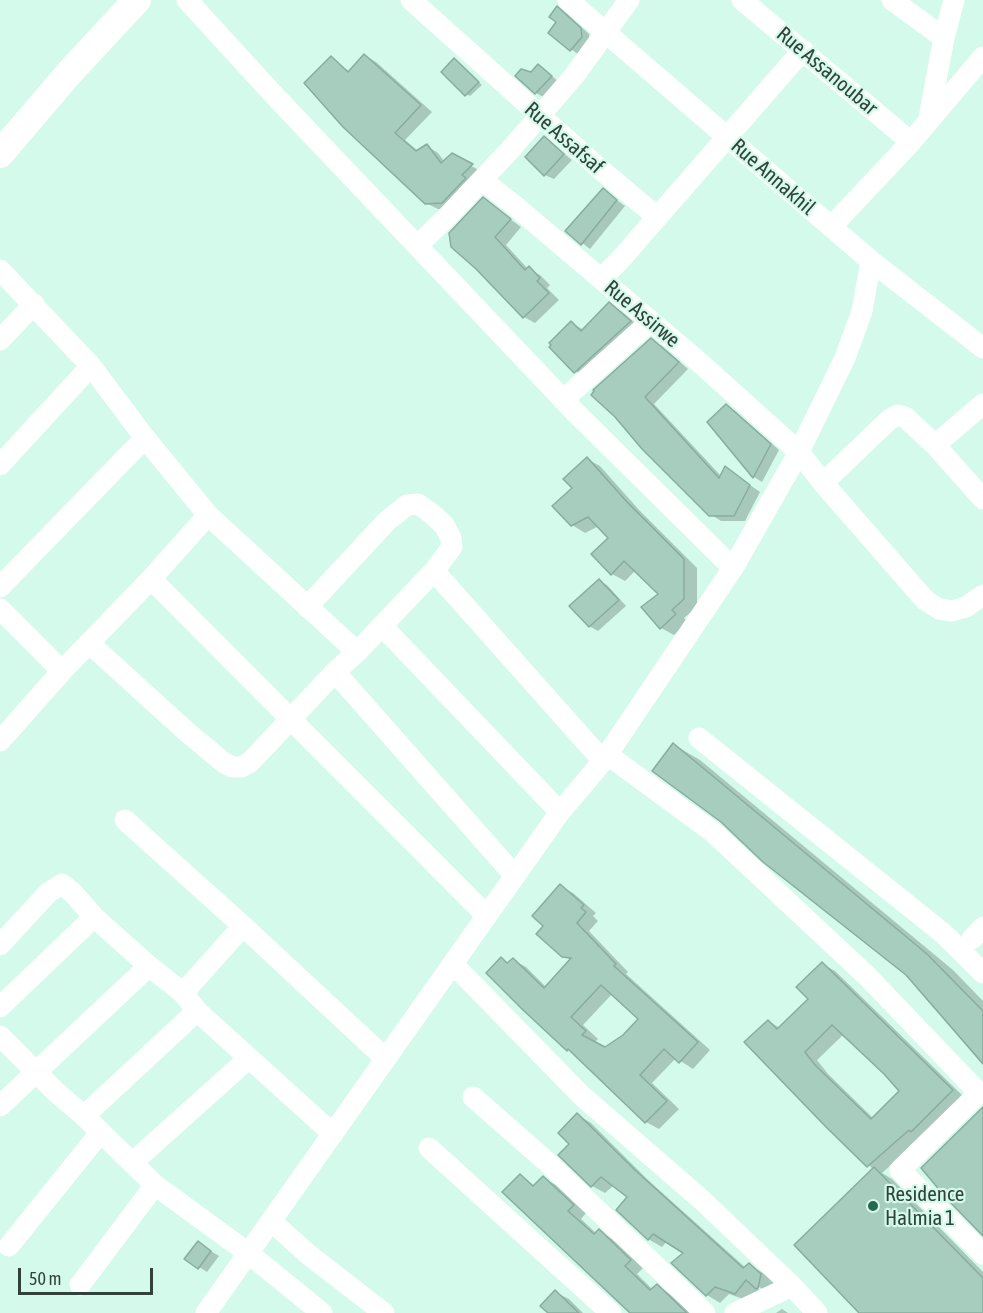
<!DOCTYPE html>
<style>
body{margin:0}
#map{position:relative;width:983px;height:1313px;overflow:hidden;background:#d3faeb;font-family:"Asap Condensed",sans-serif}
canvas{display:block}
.scale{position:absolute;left:18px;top:1268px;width:135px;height:27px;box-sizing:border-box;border:3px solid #31413b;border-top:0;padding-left:8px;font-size:18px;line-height:21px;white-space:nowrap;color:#31413b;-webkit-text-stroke:4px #d3faeb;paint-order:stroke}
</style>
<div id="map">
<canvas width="983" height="1313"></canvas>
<div class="scale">50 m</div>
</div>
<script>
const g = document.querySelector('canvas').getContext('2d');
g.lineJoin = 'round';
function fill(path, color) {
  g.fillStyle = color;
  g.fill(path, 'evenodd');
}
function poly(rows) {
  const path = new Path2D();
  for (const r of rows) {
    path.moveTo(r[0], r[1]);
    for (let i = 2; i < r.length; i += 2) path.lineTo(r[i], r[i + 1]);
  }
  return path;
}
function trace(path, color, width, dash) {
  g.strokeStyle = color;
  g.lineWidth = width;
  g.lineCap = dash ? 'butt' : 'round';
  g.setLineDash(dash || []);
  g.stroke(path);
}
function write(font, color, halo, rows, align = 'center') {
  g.font = font + ' "Asap Condensed",sans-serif';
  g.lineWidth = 4.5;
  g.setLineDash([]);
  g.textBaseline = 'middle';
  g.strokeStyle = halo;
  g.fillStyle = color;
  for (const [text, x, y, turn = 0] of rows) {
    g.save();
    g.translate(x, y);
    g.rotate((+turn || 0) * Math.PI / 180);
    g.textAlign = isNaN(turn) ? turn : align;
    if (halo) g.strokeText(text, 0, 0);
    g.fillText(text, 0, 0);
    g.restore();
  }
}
fill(poly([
 [558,8,566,13,589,34,590,42,579,55,550,33,558,22],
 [364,55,376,62,432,112,405,140,418,151,427,146,438,153,444,161,452,155,482,172,454,209,438,209,426,203,331,58,350,72],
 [455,60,482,85,470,96,466,94],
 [539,65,559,82,545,98,536,93,531,74],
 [545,138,572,160,554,179,545,175],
 [603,190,625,206,590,249,567,231],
 [483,199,521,227,506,245,528,269,540,275,550,285,547,288,559,300,535,323,524,317,477,268],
 [609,304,621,311,642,329,587,378,575,371,571,323,584,330],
 [651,340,662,346,688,369,654,404,721,476,726,468,760,492,745,521,721,521,710,514,616,416],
 [727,406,735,411,779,450,762,482,754,477,709,422],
 [587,459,600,466,640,511,697,568,697,607,684,618,688,622,674,635,661,628,660,594,636,570,625,581,612,574,610,538,599,526,585,533,572,525,574,488],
 [600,581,608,586,626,606,598,631,589,626],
 [674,745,700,760,953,970,983,1001,983,1061,907,974],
 [560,886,573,893,596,913,593,916,598,921,589,931,628,972,626,974,710,1050,693,1069,676,1058,652,1083,679,1109,659,1129,646,1122,575,1054,568,1050,501,959,509,964,513,960,526,967,546,987,571,960,563,955,545,926],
 [613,993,640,1019,624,1036,605,1049,594,1043,598,1039,583,1025],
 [822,964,835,971,965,1098,882,1173,892,1179,983,1272,983,1313,861,1313,873,1169,828,1127,768,1021,780,1028,810,1000],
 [844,1034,901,1091,873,1118,828,1074,817,1060],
 [578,1115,591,1123,648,1180,746,1268,750,1265,763,1273,774,1283,771,1294,757,1286,759,1289,749,1301,729,1294,720,1303,707,1295,685,1253,667,1241,662,1247,648,1239,630,1197,614,1185,605,1193,592,1186,571,1144],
 [520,1176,535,1186,543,1178,556,1185,586,1213,581,1219,597,1234,599,1231,612,1239,643,1268,637,1274,653,1290,657,1286,670,1294,690,1313,632,1313],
 [198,1243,219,1256,207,1272,199,1267],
 [555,1292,569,1299,583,1313,550,1313],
 [782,1309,788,1313,776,1313]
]), '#0003');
const building = poly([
 [557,6,581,28,582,37,570,51,548,33,556,22,549,17,557,6],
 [364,54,421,105,395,133,416,151,427,144,441,163,452,153,473,164,462,175,466,178,442,203,425,204,343,127,304,83,331,56,348,72,364,54],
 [454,58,479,82,465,96,441,72,454,58],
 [538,64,552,76,535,94,515,76,521,69,531,72,538,64],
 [544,136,564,154,544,176,525,157,544,136],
 [603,188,617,200,581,245,565,231,603,188],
 [483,197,511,219,495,237,525,270,529,266,540,278,537,281,549,293,523,318,476,269,451,247,449,233,483,197],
 [609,302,631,321,574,373,549,347,551,345,549,343,571,321,581,331,609,302],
 [651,338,679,362,645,397,719,478,725,466,750,485,734,516,709,516,642,449,615,417,591,395,594,391,593,390,651,338],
 [726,404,771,444,753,478,707,422,726,404],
 [587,457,627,502,684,559,684,599,672,610,676,614,660,629,641,607,658,594,624,561,611,575,591,554,608,538,588,517,571,526,552,506,572,488,563,479,587,457],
 [599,579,619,600,589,627,569,606,599,579],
 [673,743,927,954,983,1011,983,1064,906,975,763,862,721,822,652,771,673,743],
 [560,884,584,905,581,908,586,912,577,923,616,964,614,966,698,1042,679,1063,664,1049,640,1075,667,1101,645,1123,568,1049,567,1051,523,1010,486,973,501,957,507,963,513,958,544,988,571,958,562,957,536,934,543,926,532,916,560,884],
 [601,985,638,1019,623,1035,605,1047,582,1035,586,1031,571,1017,601,985],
 [822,962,953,1090,911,1132,909,1130,867,1167,827,1128,744,1042,768,1020,777,1029,808,999,796,987,822,962],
 [832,1025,884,1074,899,1091,871,1119,815,1065,805,1052,832,1025],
 [983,1107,983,1236,947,1199,921,1168,983,1107],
 [577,1113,635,1170,743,1268,749,1263,761,1274,758,1288,756,1289,746,1280,735,1294,715,1287,706,1296,671,1263,683,1253,653,1234,648,1240,616,1210,627,1197,601,1177,591,1187,558,1155,569,1144,558,1133,577,1113],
 [874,1167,983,1278,983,1313,859,1313,794,1245,874,1167],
 [520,1174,533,1186,543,1176,574,1205,568,1211,594,1234,599,1229,631,1260,625,1266,650,1290,657,1284,687,1313,630,1313,502,1192,520,1174],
 [198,1241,211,1251,198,1269,184,1259,198,1241],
 [555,1290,579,1313,548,1313,540,1306,555,1290]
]);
fill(building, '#a7cdbe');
trace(building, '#88ad9e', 1.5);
trace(poly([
 [187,0,273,94,576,413,733,568],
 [411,0,600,169,657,217],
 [568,0,871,261,983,348],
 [742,0,911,142],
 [892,0,944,38],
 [929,118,944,38,954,0],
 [482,180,514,205,699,362,799,452,823,483,925,600,939,609,952,611,966,607,983,595],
 [831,227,911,142,983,57],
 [418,245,446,218,510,150,574,76,629,0],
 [0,270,91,366,145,438,208,515,357,652],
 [601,279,620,260,803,50],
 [0,340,34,304],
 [563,400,651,321],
 [935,445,983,404],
 [0,465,91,366],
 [823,483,890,419,898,415,905,417,935,445,983,499],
 [434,571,603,761],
 [151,579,487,916],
 [0,587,145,438],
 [0,609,62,671],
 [382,626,560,812],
 [89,643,187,732,223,762,232,767,241,767,249,763,256,756,335,672,357,652,434,571,452,547,451,538,444,525,432,514,418,504,407,505,387,521,307,607],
 [335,672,515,876],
 [699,738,944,934,983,973],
 [0,741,62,671,151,579,208,515],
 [608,755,713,832,868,977,979,1093,900,1170,983,1254],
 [125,820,243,926,386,1059],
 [972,939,983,927],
 [0,945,48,893,62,884,72,892,94,917,149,966,183,993,197,1011,333,1134],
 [453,964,582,1096,703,1201,792,1286,817,1313],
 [183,993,243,926],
 [0,1007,94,917],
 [0,1036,56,1092,84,1116,155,1185,248,1253,322,1313],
 [473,1097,546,1161,705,1313],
 [0,1106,149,966],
 [84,1116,197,1011],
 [429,1148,611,1313],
 [132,1163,248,1059],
 [271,1221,309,1255,384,1313],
 [9,1246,100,1133],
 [80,1285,155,1185],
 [206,1313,560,812,603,761,733,568,799,452,845,358,862,311,871,261],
 [735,1313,792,1286]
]), '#fff', 21);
trace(poly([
 [0,154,70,72,137,0]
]), '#fff', 28);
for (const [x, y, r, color] of [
 [873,1206,6,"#296652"]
]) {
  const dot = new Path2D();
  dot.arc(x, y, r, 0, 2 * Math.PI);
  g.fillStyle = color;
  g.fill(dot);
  trace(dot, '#d3faeb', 2);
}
write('21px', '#31413b', '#d3faeb', [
 ["Rue Assanoubar",827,71,40],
 ["Rue Assafsaf",564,138,41],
 ["Rue Annakhil",773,177,41],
 ["Rue Assirwe",642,314,40]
]);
write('21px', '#31413b', '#d3faeb', [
 ["Residence",885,1194],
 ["Halmia 1",885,1218]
], 'left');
</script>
